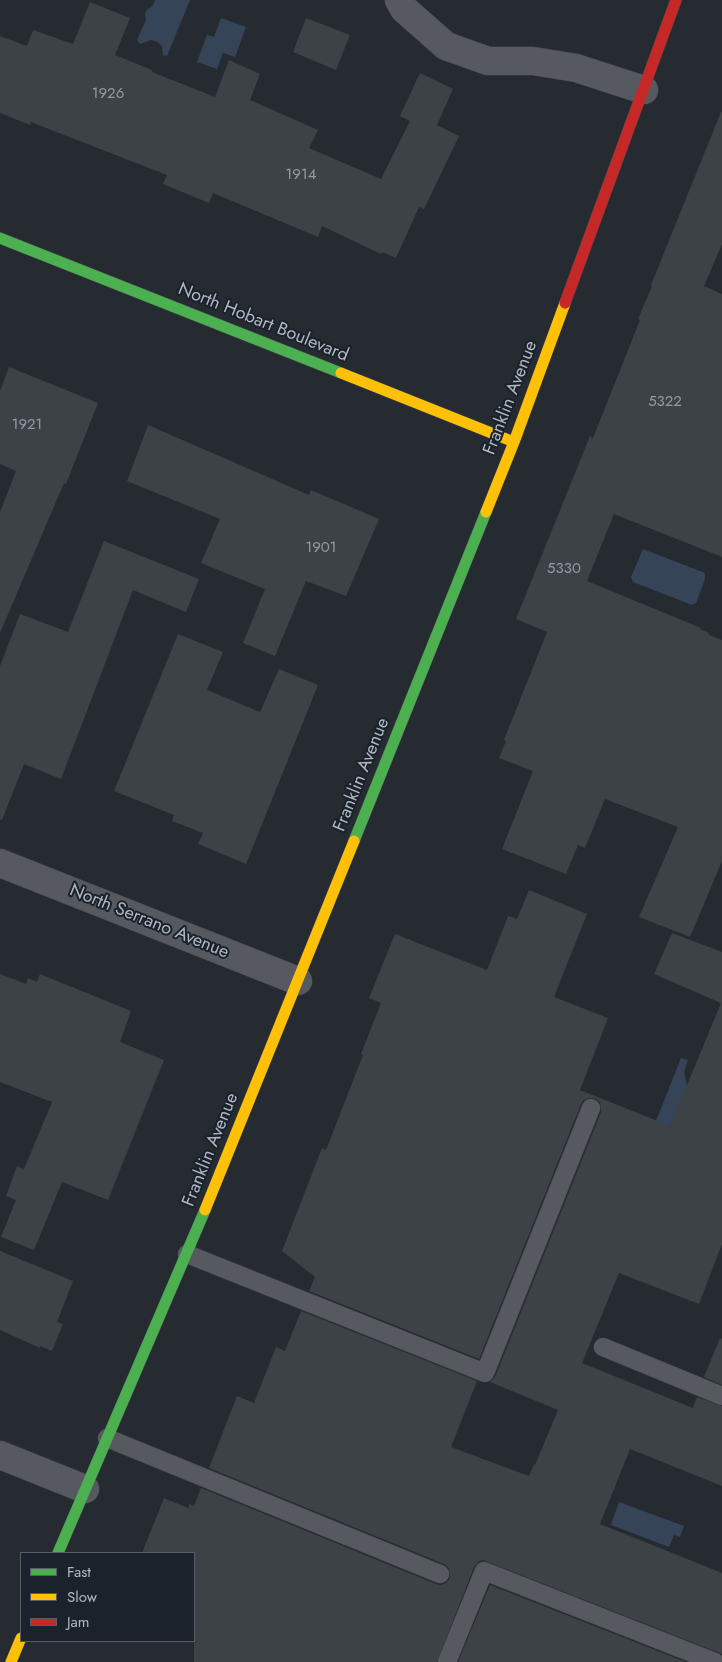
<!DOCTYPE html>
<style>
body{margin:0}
#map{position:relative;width:722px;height:1662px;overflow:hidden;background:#262b31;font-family:Jost,sans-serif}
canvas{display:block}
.legend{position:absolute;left:20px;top:1552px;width:175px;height:90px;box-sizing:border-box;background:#1b222b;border:1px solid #575e68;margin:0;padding:6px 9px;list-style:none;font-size:15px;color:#b0b8c3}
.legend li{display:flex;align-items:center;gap:10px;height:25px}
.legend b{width:25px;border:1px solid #575e68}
</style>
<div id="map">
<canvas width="722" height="1662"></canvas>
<ul class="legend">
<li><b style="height:6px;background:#4caf50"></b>Fast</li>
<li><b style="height:6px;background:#ffc107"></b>Slow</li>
<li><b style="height:6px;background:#c62828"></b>Jam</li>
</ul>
</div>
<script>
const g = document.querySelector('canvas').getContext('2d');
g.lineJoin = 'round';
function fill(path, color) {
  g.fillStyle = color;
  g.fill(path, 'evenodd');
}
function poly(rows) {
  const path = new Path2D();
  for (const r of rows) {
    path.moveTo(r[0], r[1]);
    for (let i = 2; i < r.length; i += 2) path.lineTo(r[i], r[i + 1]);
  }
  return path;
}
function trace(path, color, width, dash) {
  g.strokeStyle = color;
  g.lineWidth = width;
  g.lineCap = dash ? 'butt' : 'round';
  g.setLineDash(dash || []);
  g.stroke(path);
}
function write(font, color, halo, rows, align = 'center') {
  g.font = font + ' Jost,sans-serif';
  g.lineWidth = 4;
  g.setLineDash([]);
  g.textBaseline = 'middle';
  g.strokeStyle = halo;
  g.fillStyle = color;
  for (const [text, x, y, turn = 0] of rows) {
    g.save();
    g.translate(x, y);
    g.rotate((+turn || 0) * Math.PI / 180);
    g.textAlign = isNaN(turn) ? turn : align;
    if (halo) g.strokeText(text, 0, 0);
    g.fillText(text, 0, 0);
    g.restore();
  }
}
fill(poly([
 [155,0,190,0,167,56,163,55,162,47,158,42,151,40,140,44,137,40,146,20,145,14,147,10,153,5],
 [221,18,246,27,235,57,223,53,217,69,197,62,207,35,214,37],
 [643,549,705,573,705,579,696,603,692,605,633,582,631,577],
 [681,1058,688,1060,684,1072,687,1086,668,1131,654,1126],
 [619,1502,684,1526,680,1537,674,1535,669,1547,611,1525]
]), '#354557');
fill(poly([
 [90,2,130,18,115,55,152,70,152,72,215,97,229,60,260,74,250,100,318,130,309,148,381,179,410,121,400,116,420,73,453,89,437,125,459,136,424,209,419,207,396,258,382,252,381,254,322,226,318,237,213,193,209,203,163,184,167,175,59,133,31,122,30,125,0,113,0,36,27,46,33,30,73,44],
 [306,18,350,35,336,70,293,52],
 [721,112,722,112,722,244,704,286,722,294,722,557,614,514,587,581,701,628,700,629,709,633,709,635,722,640,722,861,690,937,639,917,678,827,605,799,585,848,578,845,566,874,502,849,533,771,499,758,506,741,504,740,547,632,516,619,590,436,593,438,640,320,638,319,652,286,651,285],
 [9,367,98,403,66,484,64,483,0,633,0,512,16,471,0,464,0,391],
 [148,425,309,495,311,490,379,519,346,596,306,581,275,656,243,643,265,589,201,563,220,519,127,481],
 [104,541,199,579,186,612,133,590,61,779,24,764,2,820,0,820,0,666,20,614,68,632],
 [178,634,223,652,207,690,260,712,279,669,318,685,246,864,198,844,203,833,172,821,174,815,114,791],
 [529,890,587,914,554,997,608,1018,580,1090,670,1126,721,1003,654,974,672,933,722,952,722,1244,699,1304,619,1273,582,1363,693,1408,697,1397,722,1406,722,1486,630,1449,600,1524,722,1573,722,1654,483,1560,478,1562,474,1567,437,1662,194,1662,194,1553,142,1553,164,1498,188,1508,190,1504,194,1506,201,1488,436,1584,441,1585,446,1583,450,1578,449,1568,444,1564,209,1468,237,1396,254,1403,276,1347,285,1351,301,1311,477,1381,451,1447,529,1476,534,1464,535,1465,558,1410,490,1382,495,1377,601,1112,601,1106,599,1101,594,1098,589,1098,584,1100,581,1104,479,1359,309,1291,315,1277,282,1251,322,1148,326,1150,363,1055,361,1054,381,1003,369,998,395,934,487,970,508,916,517,919],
 [0,974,26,984,28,978,37,982,40,974,131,1011,120,1042,164,1060,108,1200,62,1182,34,1250,1,1237,16,1200,6,1196,17,1166,24,1169,52,1102,0,1082],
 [0,1251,73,1281,57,1322,63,1324,52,1351,40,1346,40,1348,0,1330],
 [720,1338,722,1339,722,1385,704,1377],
 [490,1585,686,1662,458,1662]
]), '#3d4246');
const lane = poly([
 [187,1254,485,1373,591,1108],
 [603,1347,722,1396],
 [107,1438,440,1574],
 [447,1662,484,1571,715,1662]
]);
const street = poly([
 [399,0,404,9,446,46,488,61,533,61,576,68,644,90],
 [0,863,298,981],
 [0,1455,85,1489]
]);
const fast = poly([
 [0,238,341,373],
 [354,841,486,512],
 [58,1553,205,1210]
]);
const slow = poly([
 [341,373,514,442],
 [486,512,514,442,565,303],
 [205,1210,354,841],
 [11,1662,21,1638]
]);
const jam = poly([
 [565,303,676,0]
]);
trace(lane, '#44474c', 19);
trace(street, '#44474c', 29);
trace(fast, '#44474c', 12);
trace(slow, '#44474c', 12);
trace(jam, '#44474c', 12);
trace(lane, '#565a60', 18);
trace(street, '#565a60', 28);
trace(fast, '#4caf50', 11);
trace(slow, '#ffc107', 11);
trace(jam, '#c62828', 11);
write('15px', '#939aa4', null, [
 ["1926",108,94],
 ["1914",301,175],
 ["5322",665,402],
 ["1921",27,425],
 ["1901",321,548],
 ["5330",564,569]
]);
write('18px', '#b0b8c3', '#1b222b', [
 ["North Hobart Boulevard",263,323,22],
 ["Franklin Avenue",511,398,-69],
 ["Franklin Avenue",362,775,-68],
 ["North Serrano Avenue",149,922,22],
 ["Franklin Avenue",211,1150,-68]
]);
</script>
